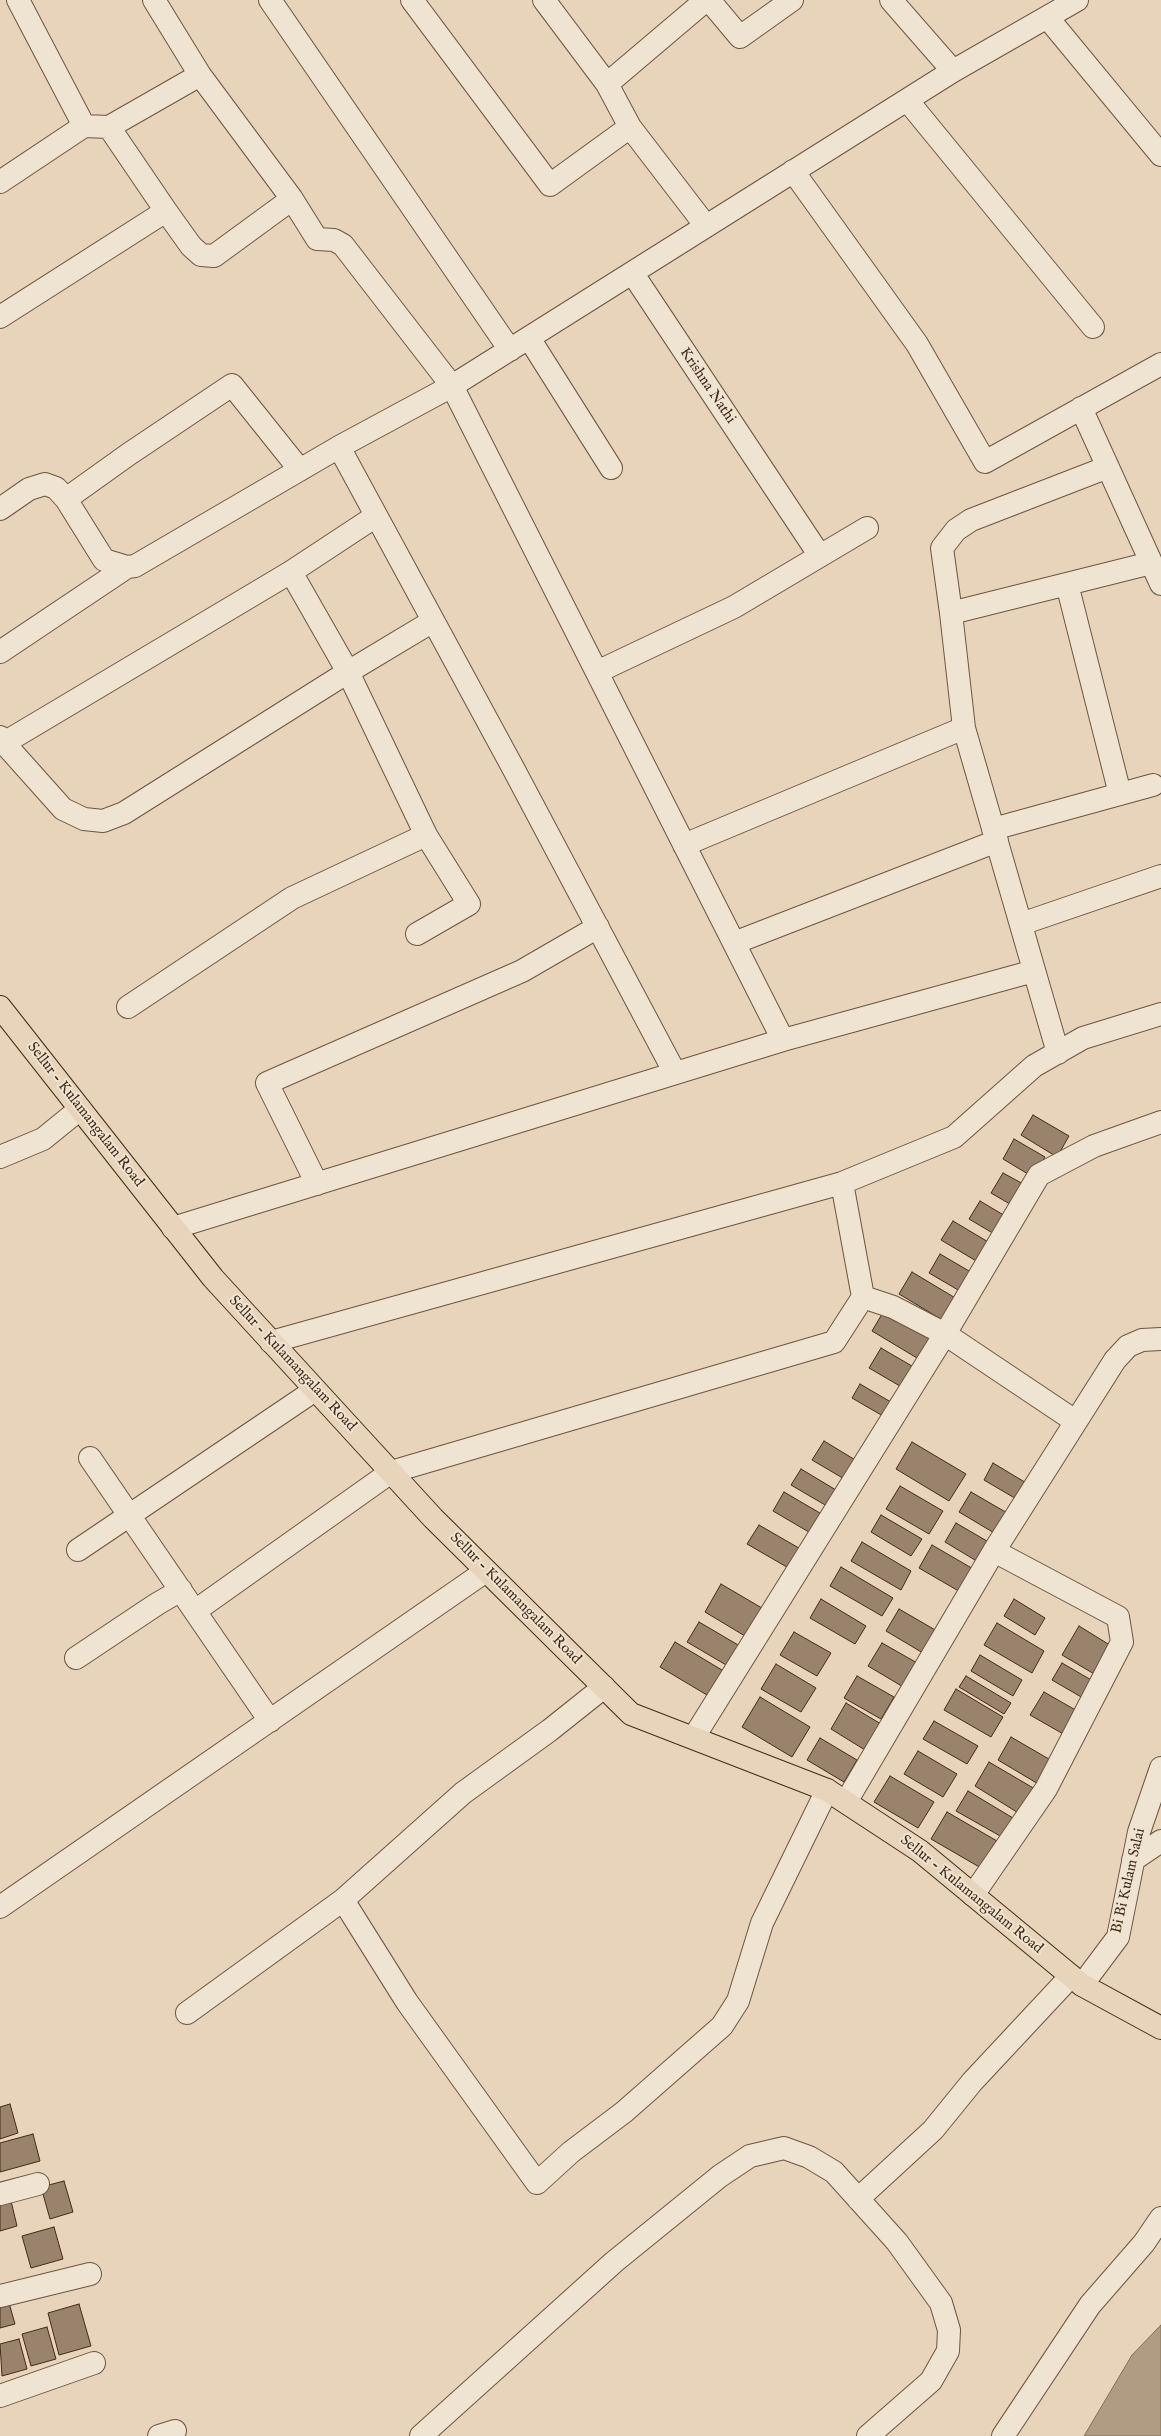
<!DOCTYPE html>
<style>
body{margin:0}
canvas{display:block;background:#e7d4ba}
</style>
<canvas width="1161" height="2436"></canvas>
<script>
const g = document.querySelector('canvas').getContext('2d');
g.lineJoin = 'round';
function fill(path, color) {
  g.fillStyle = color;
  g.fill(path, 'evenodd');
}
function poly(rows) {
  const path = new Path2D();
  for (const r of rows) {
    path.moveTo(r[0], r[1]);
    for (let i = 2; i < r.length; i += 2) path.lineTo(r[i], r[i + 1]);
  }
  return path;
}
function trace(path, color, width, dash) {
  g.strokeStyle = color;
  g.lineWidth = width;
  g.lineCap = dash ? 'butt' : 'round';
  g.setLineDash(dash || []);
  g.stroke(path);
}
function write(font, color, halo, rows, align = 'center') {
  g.font = font + ' "IM FELL English",serif';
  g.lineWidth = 4;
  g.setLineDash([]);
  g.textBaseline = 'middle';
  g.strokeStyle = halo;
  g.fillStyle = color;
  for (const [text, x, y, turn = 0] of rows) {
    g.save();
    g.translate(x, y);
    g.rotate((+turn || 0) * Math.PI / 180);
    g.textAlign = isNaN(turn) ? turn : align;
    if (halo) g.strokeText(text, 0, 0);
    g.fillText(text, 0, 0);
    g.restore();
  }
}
const water = poly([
 [1161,2325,1161,2436,1084,2436,1132,2355,1161,2325]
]);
fill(water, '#b09b83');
trace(water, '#856e58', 1);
const building = poly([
 [1033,1115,1069,1136,1057,1157,1021,1135,1033,1115],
 [1014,1139,1045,1157,1033,1177,1003,1159,1014,1139],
 [1003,1173,1027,1186,1015,1207,991,1193,1003,1173],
 [980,1201,1007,1217,996,1235,969,1219,980,1201],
 [953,1221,995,1246,983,1265,941,1240,953,1221],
 [940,1254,976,1275,965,1294,929,1273,940,1254],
 [912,1272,957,1299,944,1321,899,1294,912,1272],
 [885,1309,935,1339,922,1361,872,1331,885,1309],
 [881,1348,917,1369,905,1389,869,1368,881,1348],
 [860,1384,896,1405,888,1419,852,1398,860,1384],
 [824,1441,857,1461,846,1480,812,1460,824,1441],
 [912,1442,966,1474,949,1501,896,1469,912,1442],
 [993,1463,1028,1484,1018,1500,984,1480,993,1463],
 [801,1469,841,1493,832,1509,791,1485,801,1469],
 [900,1486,943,1511,929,1534,886,1509,900,1486],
 [784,1492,825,1516,814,1535,773,1511,784,1492],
 [971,1492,1009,1514,996,1534,959,1512,971,1492],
 [881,1515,922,1539,911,1556,871,1532,881,1515],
 [956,1523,992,1544,980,1563,945,1542,956,1523],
 [759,1525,804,1551,792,1570,747,1544,759,1525],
 [862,1542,911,1571,901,1590,851,1561,862,1542],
 [932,1545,975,1570,962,1593,919,1568,932,1545],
 [841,1567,893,1598,882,1616,830,1586,841,1567],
 [721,1584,767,1611,750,1639,705,1612,721,1584],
 [821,1599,866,1626,855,1644,810,1618,821,1599],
 [1014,1599,1045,1618,1035,1635,1004,1616,1014,1599],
 [899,1609,937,1631,923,1653,886,1631,899,1609],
 [699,1622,745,1649,733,1669,687,1642,699,1622],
 [997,1623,1044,1651,1032,1673,984,1645,997,1623],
 [1079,1626,1113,1647,1096,1675,1062,1655,1079,1626],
 [794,1632,831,1653,817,1676,780,1655,794,1632],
 [675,1642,727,1673,712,1698,660,1667,675,1642],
 [882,1643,919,1664,905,1688,868,1666,882,1643],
 [980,1655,1022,1680,1013,1696,971,1671,980,1655],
 [1062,1663,1093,1681,1083,1698,1052,1680,1062,1663],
 [776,1664,816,1688,801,1712,761,1689,776,1664],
 [857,1676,894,1697,881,1719,844,1698,857,1676],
 [966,1676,1011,1703,1004,1714,959,1687,966,1676],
 [956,1689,1003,1717,991,1737,944,1710,956,1689],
 [1044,1692,1079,1712,1065,1735,1030,1715,1044,1692],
 [760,1697,810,1727,792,1757,742,1727,760,1697],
 [846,1703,881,1724,865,1750,831,1729,846,1703],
 [934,1721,978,1746,967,1764,923,1739,934,1721],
 [1011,1737,1054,1762,1040,1785,998,1760,1011,1737],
 [820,1738,857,1760,844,1782,807,1760,820,1738],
 [918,1751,957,1774,943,1797,904,1774,918,1751],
 [989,1762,1035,1789,1020,1814,975,1786,989,1762],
 [890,1776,934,1802,918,1828,874,1802,890,1776],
 [968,1791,1013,1818,1002,1837,956,1811,968,1791],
 [947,1812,997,1841,981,1868,931,1839,947,1812],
 [10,2104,18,2133,0,2139,0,2107,10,2104],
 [33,2134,40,2161,0,2172,0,2143,33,2134],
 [64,2181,73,2212,50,2219,41,2187,64,2181],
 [11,2201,17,2226,0,2231,0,2204,11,2201],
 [54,2227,63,2259,31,2268,22,2236,54,2227],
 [7,2296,15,2324,0,2328,0,2298,7,2296],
 [79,2304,91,2346,59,2355,48,2313,79,2304],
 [47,2327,56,2359,31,2366,22,2334,47,2327],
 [19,2339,27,2369,2,2376,0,2344,19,2339]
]);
fill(building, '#99836c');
trace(building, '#442b18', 1);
const minor = poly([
 [18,0,84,126,109,127,166,211],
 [154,0,200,75,292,199],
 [270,0,510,350],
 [412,0,550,185,630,127,706,226],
 [544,0,607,84,630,127],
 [709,0,740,37,792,0],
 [891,0,953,71],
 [1047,17,1161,155],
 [607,84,706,0],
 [907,100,1093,327],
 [109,127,200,75],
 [793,171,917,344,985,462,1161,364],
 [0,182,84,126],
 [633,274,820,556],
 [0,317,166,211,191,246,201,255,214,256,292,199,317,239,334,240,343,245,452,386,339,447,135,566,127,567,104,560,66,499,56,488,45,484,29,489,0,509],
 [529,338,611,468],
 [1081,408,1161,584],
 [339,447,512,766,675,1073],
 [1108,467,971,520,956,530,942,548,951,613,1151,563],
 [66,499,129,454,232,385,300,470],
 [1067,584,1120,794],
 [951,613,964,728],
 [0,652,127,567],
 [597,672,734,607,867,528],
 [0,737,4,743,291,572,376,516],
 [4,743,63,809,84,819,103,821,124,813,348,672,433,621],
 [993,829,1153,785],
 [684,845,964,728,1058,1053],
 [1021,924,1161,876],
 [417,934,469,904,426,835],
 [734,943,997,841],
 [128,1007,292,898,426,835,348,672,291,572],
 [783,1040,1034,971],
 [0,1157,43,1139,80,1109],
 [317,1184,267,1083,522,971,598,927],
 [173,1228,783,1040,452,386,953,71,1077,0],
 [863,1297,893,1307,945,1334,1075,1421],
 [271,1342,842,1183,954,1137,1034,1066,1083,1038,1161,1014],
 [90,1458,270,1721],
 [78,1550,315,1390],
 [195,1611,391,1472,834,1342,863,1297,842,1183],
 [76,1658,157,1604,181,1590],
 [604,1687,550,1730,463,1793,343,1900,407,2002,537,2183,571,2152,624,2112,722,2026,738,2001,762,1923,827,1790],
 [694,1737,945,1334,1039,1175,1094,1146,1161,1122],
 [846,1802,994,1551,1115,1360,1128,1346,1142,1340,1161,1339],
 [1133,1860,1161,1841],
 [973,1895,1046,1789,1122,1642,1118,1617,994,1551],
 [0,1907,486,1571],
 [1082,1985,1118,1937,1139,1832,1161,1768],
 [187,2013,343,1900],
 [0,2194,38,2184],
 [858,2199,933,2130,972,2082,1071,1976],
 [0,2296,90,2274],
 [0,2396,94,2363],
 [159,2436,175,2431],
 [421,2436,614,2262,720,2176,750,2156,784,2148,809,2157,834,2172,897,2242,941,2303,949,2330,948,2351,931,2381,868,2436],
 [1003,2436,1090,2305,1144,2243,1161,2218]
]);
const major = poly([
 [0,1007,213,1278,433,1518,631,1714,827,1790,920,1851,1082,1985,1161,2028]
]);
trace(minor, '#6d5540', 24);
trace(major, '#442b18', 24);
trace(minor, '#efe3d2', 22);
trace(major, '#e7d4ba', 22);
write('15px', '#442b18', '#efe3d2', [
 ["Krishna Nathi",707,386,56],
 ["Sellur - Kulamangalam Road",85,1115,52],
 ["Sellur - Kulamangalam Road",292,1364,47],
 ["Sellur - Kulamangalam Road",515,1599,45],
 ["Bi Bi Kulam Salai",1129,1881,-77],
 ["Sellur - Kulamangalam Road",971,1895,39]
]);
</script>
